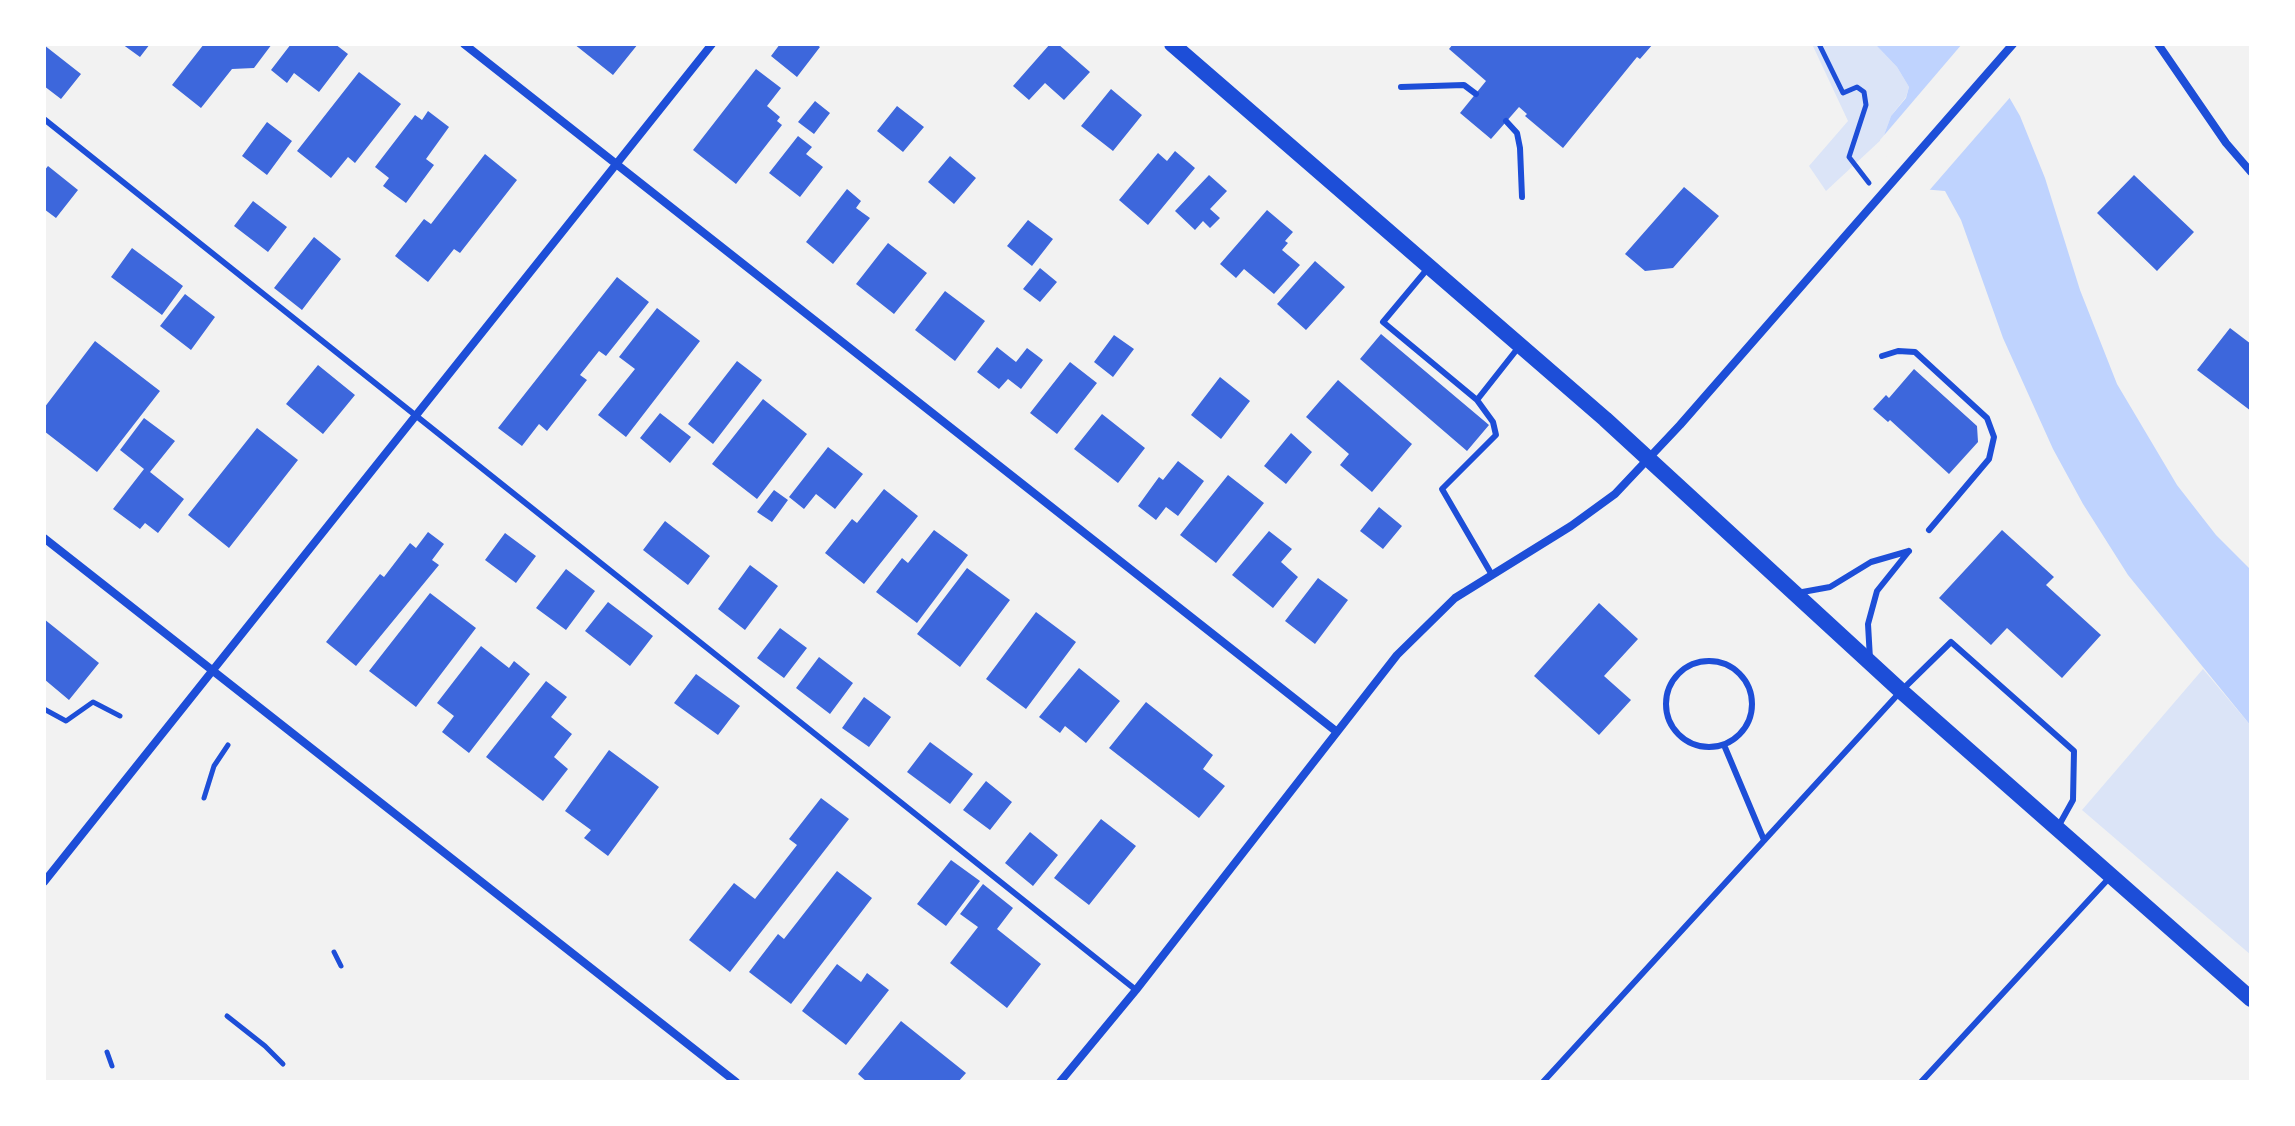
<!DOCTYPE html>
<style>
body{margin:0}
#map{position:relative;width:2295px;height:1126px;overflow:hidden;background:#f2f2f2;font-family:Manrope,sans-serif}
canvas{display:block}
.frame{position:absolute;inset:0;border:46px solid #fff;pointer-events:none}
</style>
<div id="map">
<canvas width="2295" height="1126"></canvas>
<div class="frame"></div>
</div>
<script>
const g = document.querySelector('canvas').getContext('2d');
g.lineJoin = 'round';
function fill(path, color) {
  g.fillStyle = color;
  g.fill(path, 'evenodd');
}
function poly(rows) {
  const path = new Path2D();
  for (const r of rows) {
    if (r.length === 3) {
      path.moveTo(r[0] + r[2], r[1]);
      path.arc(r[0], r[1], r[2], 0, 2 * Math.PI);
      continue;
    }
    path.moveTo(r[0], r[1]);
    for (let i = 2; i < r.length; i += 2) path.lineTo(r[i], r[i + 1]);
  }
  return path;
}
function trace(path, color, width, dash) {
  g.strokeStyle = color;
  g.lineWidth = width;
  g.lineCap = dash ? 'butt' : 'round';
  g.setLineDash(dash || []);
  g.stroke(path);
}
fill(poly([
 [1812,44,1875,44,1897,67,1909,87,1906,97,1891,116,1883,138,1826,191,1809,166,1848,121],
 [2203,669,2251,726,2251,955,2082,810]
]), '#dbe4f7');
fill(poly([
 [1875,44,2006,44,2009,97,2020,116,2045,178,2080,290,2117,384,2177,485,2216,535,2251,570,2251,726,2128,575,2083,504,2053,449,2003,338,1961,220,1945,191,1922,189,1883,138,1891,116,1906,98,1909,87,1897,67]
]), '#bfd3fe');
fill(poly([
 [1962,44,2010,44,2013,94,1927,193,1921,193,1888,159,1880,140]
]), '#f2f2f2');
fill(poly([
 [122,44,150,44,140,57],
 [204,44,272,44,254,68,232,69,201,108,172,85],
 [291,44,335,44,348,54,319,92,294,73,287,83,271,70],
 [574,44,638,44,613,75],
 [780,44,816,44,820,47,797,77,771,56],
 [1050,44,1058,44,1090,72,1064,100,1045,83,1029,100,1013,86],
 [1453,44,1653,44,1640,59,1637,57,1563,148,1525,116,1527,114,1519,107,1491,139,1460,113,1486,81,1449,49],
 [44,45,81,74,61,99,44,86],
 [756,69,781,88,767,106,780,117,777,121,782,125,736,184,693,150],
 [359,72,401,104,355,163,348,157,331,178,297,151],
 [1111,89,1142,115,1113,151,1081,126],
 [815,101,830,113,814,134,798,122],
 [897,106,924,127,903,152,877,131],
 [428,111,449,127,426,159,434,165,406,203,383,186,389,178,375,167,415,115,422,120],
 [267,122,292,141,267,175,242,156],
 [798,136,812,147,806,154,823,167,800,197,769,173],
 [1175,151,1195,168,1148,225,1119,200,1158,153,1167,161],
 [485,154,517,180,460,253,454,249,428,282,395,256,424,219,431,224],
 [950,156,976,178,954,204,928,182],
 [48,166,78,190,56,218,44,209,44,171],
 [1209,175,1227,191,1210,209,1220,218,1210,228,1203,221,1195,230,1175,211],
 [2134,175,2194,232,2157,271,2097,213],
 [1684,187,1719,216,1673,268,1645,271,1625,254],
 [847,189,861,201,856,208,870,218,833,264,806,242],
 [253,201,287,227,268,252,234,226],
 [1267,210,1293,232,1285,241,1288,243,1282,250,1300,265,1274,294,1244,269,1236,278,1220,264],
 [1028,220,1053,239,1032,266,1007,246],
 [314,237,341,259,302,310,274,288],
 [888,243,927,273,894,314,856,284],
 [132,248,183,286,162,315,111,277],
 [1315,261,1345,287,1306,330,1277,304],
 [1040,268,1057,282,1040,302,1023,289],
 [617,277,649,302,606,356,599,351,580,375,587,380,547,431,539,424,522,446,498,428],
 [945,291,985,321,955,361,915,330],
 [185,294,215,317,191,350,160,326],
 [657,308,700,341,626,437,598,415,635,369,619,357],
 [2230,328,2251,344,2251,411,2197,370],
 [1381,334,1489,425,1467,451,1360,359],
 [1114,335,1134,349,1113,377,1094,362],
 [95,341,160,391,97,472,44,431,44,408],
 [997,347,1016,362,1027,348,1043,360,1021,389,1008,379,999,389,977,372],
 [737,361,762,380,713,444,688,424],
 [1070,362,1097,383,1057,434,1030,413],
 [318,365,355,395,323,434,286,404],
 [1914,369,1977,426,1978,442,1949,474,1890,420,1888,422,1873,409,1886,395,1889,398],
 [1220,377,1250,401,1221,439,1191,415],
 [1338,380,1412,444,1372,492,1340,465,1349,454,1306,417],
 [763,399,807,434,757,499,712,464],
 [660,413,691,437,670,463,640,438],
 [1102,414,1145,448,1118,483,1074,449],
 [144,418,175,441,150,472,184,499,158,533,145,523,140,529,113,509,144,469,120,450],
 [257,428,298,460,229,548,188,515],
 [1291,433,1312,452,1286,484,1264,466],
 [828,447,863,474,835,509,816,494,804,509,789,497],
 [1178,461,1204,481,1178,516,1166,507,1156,520,1138,506,1159,477,1163,480],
 [1228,475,1264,503,1216,563,1180,535],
 [884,489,918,516,864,584,825,553,852,519,857,523],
 [774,490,788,500,772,522,757,512],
 [1379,507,1402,526,1383,549,1360,531],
 [665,521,710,556,688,585,643,550],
 [934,530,968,555,917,623,876,592,902,558,908,563],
 [2002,530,2054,577,2046,585,2101,635,2062,678,2007,628,1991,645,1939,598],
 [1269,531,1292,549,1281,562,1298,577,1273,608,1232,575],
 [428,532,444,544,432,560,439,565,356,666,326,642,380,574,384,577,410,543,416,548],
 [505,533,536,556,516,583,485,560],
 [750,565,778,586,745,630,718,609],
 [967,568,1010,600,960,667,917,634],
 [566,569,595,591,566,630,536,608],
 [1318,578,1348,600,1315,644,1285,621],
 [430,593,476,628,416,707,369,671],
 [608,602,653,636,630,666,585,631],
 [1599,603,1638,639,1604,676,1631,700,1599,735,1534,676],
 [1036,612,1076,642,1026,709,986,679],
 [44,619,99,663,69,700,44,679],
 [780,628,807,648,784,678,757,658],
 [481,646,509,668,514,661,530,674,469,753,442,732,454,716,437,703],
 [819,657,853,683,830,714,796,688],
 [1079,668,1120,701,1086,743,1065,726,1060,733,1039,717],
 [696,674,740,706,718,735,674,703],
 [546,681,567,697,551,717,572,734,554,757,568,769,543,801,486,757],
 [864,697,891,717,869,747,842,728],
 [1146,702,1213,755,1203,769,1225,786,1199,818,1109,748],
 [930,742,973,774,950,804,907,772],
 [609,750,659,787,608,856,584,838,591,830,565,811],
 [986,781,1012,802,990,830,963,810],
 [821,798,849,819,730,972,689,940,734,883,755,899,797,845,789,839],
 [1101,819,1136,846,1089,905,1054,878],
 [1030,832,1058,855,1033,886,1005,863],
 [951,860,980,881,946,926,917,904],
 [837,871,872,898,791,1004,749,972,778,934,784,939],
 [983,884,1013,908,997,929,1041,964,1007,1008,950,963,978,927,960,914],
 [837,964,861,982,867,973,889,990,846,1045,802,1011],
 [901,1021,966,1073,958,1082,867,1082,858,1074]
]), '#3d67dc');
trace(poly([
 [1819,44,1843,93,1857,87,1864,92,1866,105,1849,157,1869,183],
 [44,709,66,721,93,702,120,716],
 [204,798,214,766,228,745],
 [334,952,341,966],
 [227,1016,265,1046,283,1064],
 [107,1052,112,1066]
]), '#1d4ed8', 5);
trace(poly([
 [1401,87,1464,85,1476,94],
 [44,119,1136,990],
 [1506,121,1517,133,1520,148,1522,197],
 [1429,267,1383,322,1477,400,1518,348],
 [1882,356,1898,351,1915,352,1987,418,1994,437,1989,459,1929,530],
 [1477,400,1493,422,1496,435,1442,489,1492,575],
 [1797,593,1830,587,1871,562,1909,551],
 [1870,659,1868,624,1877,591,1909,551],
 [1709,704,43],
 [1724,745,1764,840],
 [1543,1082,1901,691,1951,642,2074,751,2073,800,2058,827],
 [1921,1082,2111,876]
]), '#1d4ed8', 6);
trace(poly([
 [464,44,1337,732],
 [2158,44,2226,143,2251,172],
 [44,538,736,1082],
 [44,882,712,44],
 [1060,1082,1136,990,1397,655,1455,598,1571,526,1615,494,1680,425,2013,44]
]), '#1d4ed8', 8);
trace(poly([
 [1172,44,1605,419,1901,691,2251,999]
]), '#1d4ed8', 16);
</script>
